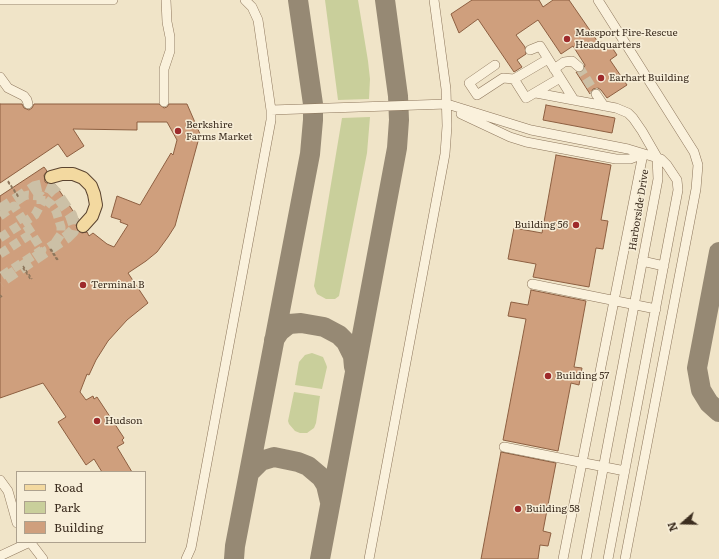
<!DOCTYPE html>
<style>
body{margin:0}
#map{position:relative;width:719px;height:559px;overflow:hidden;background:#f0e4c8;font-family:Literata,serif}
canvas{display:block}
.legend{position:absolute;left:16px;top:471px;width:130px;height:72px;box-sizing:border-box;background:#f7eed8;border:1px solid #ada18e;margin:0;padding:5px 7px;list-style:none;font-size:12px;color:#3d2e20}
.legend li{display:flex;align-items:center;gap:8px;height:20px}
.legend b{width:20px;border:1px solid #ada18e}
.north{position:absolute;left:663px;top:503px;width:40px;height:40px;-webkit-text-stroke:3px #f7eed8;paint-order:stroke;rotate:250deg;font-size:11px;font-weight:700;line-height:16px;text-align:center;color:#3d2e20}
.north::after{content:'';display:block;margin:auto;width:14px;height:18px;background:#3d2e20;clip-path:polygon(50% 0,100% 100%,50% 72%,0 100%)}
</style>
<div id="map">
<canvas width="719" height="559"></canvas>
<ul class="legend">
<li><b style="height:5px;background:#f3d9a0"></b>Road</li>
<li><b style="height:11px;background:#c9cf9b"></b>Park</li>
<li><b style="height:11px;background:#cf9f7d"></b>Building</li>
</ul>
<div class="north">N</div>
</div>
<script>
const g = document.querySelector('canvas').getContext('2d');
g.lineJoin = 'round';
function fill(path, color) {
  g.fillStyle = color;
  g.fill(path, 'evenodd');
}
function poly(rows) {
  const path = new Path2D();
  for (const r of rows) {
    path.moveTo(r[0], r[1]);
    for (let i = 2; i < r.length; i += 2) path.lineTo(r[i], r[i + 1]);
  }
  return path;
}
function trace(path, color, width, dash) {
  g.strokeStyle = color;
  g.lineWidth = width;
  g.lineCap = dash ? 'butt' : 'round';
  g.setLineDash(dash || []);
  g.stroke(path);
}
function write(font, color, halo, rows, align = 'center') {
  g.font = font + ' Literata,serif';
  g.lineWidth = 3;
  g.setLineDash([]);
  g.textBaseline = 'middle';
  g.strokeStyle = halo;
  g.fillStyle = color;
  for (const [text, x, y, turn = 0] of rows) {
    g.save();
    g.translate(x, y);
    g.rotate((+turn || 0) * Math.PI / 180);
    g.textAlign = isNaN(turn) ? turn : align;
    if (halo) g.strokeText(text, 0, 0);
    g.fillText(text, 0, 0);
    g.restore();
  }
}
fill(poly([
 [325,0,358,0,368,61,370,79,369,99,338,100],
 [370,117,367,153,339,296,335,299,326,299,317,294,314,286,342,118],
 [312,353,323,357,326,364,327,367,322,389,295,385,299,362,305,355],
 [294,392,320,396,316,423,314,428,307,433,300,433,295,431,289,424,288,421]
]), '#c9cf9b');
trace(poly([
 [719,252,697,368,701,390,709,403,719,412],
 [274,340,280,331,289,324,301,323,324,327,339,335,346,342,353,356,354,367],
 [249,473,261,461,274,457,298,462,308,466,321,477,326,485,330,502],
 [234,559,235,546,310,154,313,120,313,104,298,0],
 [320,559,397,148,399,120,398,96,385,0]
]), '#968974', 20);
const building = poly([
 [472,0,539,0,543,7,553,0,569,0,598,42,609,43,617,55,610,60,627,85,607,98,601,90,598,88,593,89,590,94,576,72,581,73,583,71,585,65,573,46,561,54,538,20,516,35,525,47,526,54,517,60,522,67,514,72,478,19,459,33,451,14,472,0],
 [0,104,22,104,24,108,29,110,32,108,34,104,159,104,164,108,167,107,169,104,187,104,200,134,175,226,168,237,157,252,146,261,128,273,148,303,127,320,108,341,96,360,89,375,87,374,80,392,86,400,93,396,94,399,97,397,124,438,122,440,124,443,117,447,132,472,102,472,94,459,86,465,58,422,66,417,43,383,0,398,0,196,44,167,47,171,44,175,45,182,49,184,55,184,79,220,76,225,78,231,82,233,87,232,89,236,93,233,107,244,114,247,128,225,120,222,121,220,111,217,117,196,140,205,171,153,173,155,177,140,167,122,137,122,137,130,73,129,84,146,67,157,58,144,0,183,0,104],
 [546,105,615,118,612,133,543,120,546,105],
 [556,155,611,165,601,220,608,221,603,249,596,248,589,287,533,277,536,264,508,259,514,228,542,233,556,155],
 [531,290,586,301,574,367,582,368,579,385,571,383,558,451,503,440,526,319,508,316,511,302,528,305,531,290],
 [501,452,556,463,543,531,551,533,548,546,540,545,538,559,481,559,501,452]
]);
fill(building, '#cf9f7d');
trace(building, '#8d5f41', 1);
trace(poly([
 [579,67,596,94],
 [20,197,28,195,41,196,52,205,56,211,61,227,61,234,52,247],
 [0,216,14,206,42,250,0,277],
 [0,238,35,215,41,204,41,196],
 [0,254,31,234]
]), '#ccc0a6', 9, [9, 4.5]);
trace(poly([
 [0,210,35,187,44,185,51,188,56,193,71,215,74,224,73,231,67,237,0,282]
]), '#ccc0a6', 12, [12, 6]);
const minor = poly([
 [0,0,113,0],
 [598,0,694,152,698,165,696,189,625,559],
 [530,50,540,46,574,100],
 [495,65,469,83,477,95,503,78,514,79,548,59],
 [554,69,564,62,572,61,579,67],
 [0,77,8,88,24,96,27,100,28,104],
 [514,79,526,98,560,78],
 [536,93,616,108,628,113,633,118,642,131,657,157,658,179,586,559],
 [596,94,604,106],
 [164,102,164,69,170,51,170,37,167,22,166,0],
 [271,110,447,104,531,130,628,149,661,159,667,165,677,180,678,190,608,559],
 [461,114,510,137,526,142,616,159,630,159,643,154],
 [642,261,664,266],
 [532,284,656,309],
 [504,447,625,471],
 [0,480,8,491,17,523],
 [30,542,43,559],
 [0,556,30,542],
 [186,559,191,548,271,120,271,110,258,20,252,7,245,0],
 [369,559,445,154,447,126,446,89,434,0],
 [563,559,643,154]
]);
const major = poly([
 [51,177,62,174,73,174,83,178,91,186,94,194,96,205,92,216,83,226]
]);
trace(minor, '#8d765c', 10);
trace(major, '#5b4430', 14);
trace(poly([
 [8,181,19,197],
 [51,249,58,260],
 [23,268,31,280],
 [0,295,2,297],
 [0,297,0,298]
]), '#8d765c', 1.5, [3, 2]);
trace(minor, '#faf1dc', 9);
trace(major, '#f3d9a0', 12);
trace(poly([
 [8,182,19,198],
 [50,249,57,260],
 [23,266,32,279]
]), '#8d765c', 1.5, [3, 2]);
for (const [x, y, r, color] of [
 [567,39,4,"#9e2a2b"],
 [601,78,4,"#9e2a2b"],
 [178,131,4,"#9e2a2b"],
 [576,225,4,"#9e2a2b"],
 [83,285,4,"#9e2a2b"],
 [548,376,4,"#9e2a2b"],
 [97,421,4,"#9e2a2b"],
 [518,509,4,"#9e2a2b"]
]) {
  const dot = new Path2D();
  dot.arc(x, y, r, 0, 2 * Math.PI);
  g.fillStyle = color;
  g.fill(dot);
  trace(dot, '#f7eed8', 1.5);
}
write('10px', '#3d2e20', '#f7eed8', [
 ["Massport Fire-Rescue",575,33],
 ["Headquarters",575,45],
 ["Earhart Building",609,78],
 ["Berkshire",186,125],
 ["Farms Market",186,137],
 ["Building 56",568,225,"right"],
 ["Terminal B",91,285],
 ["Building 57",556,376],
 ["Hudson",105,421],
 ["Building 58",526,509]
], 'left');
write('10px', '#3d2e20', '#f7eed8', [
 ["Harborside Drive",639,210,-81]
]);
</script>
